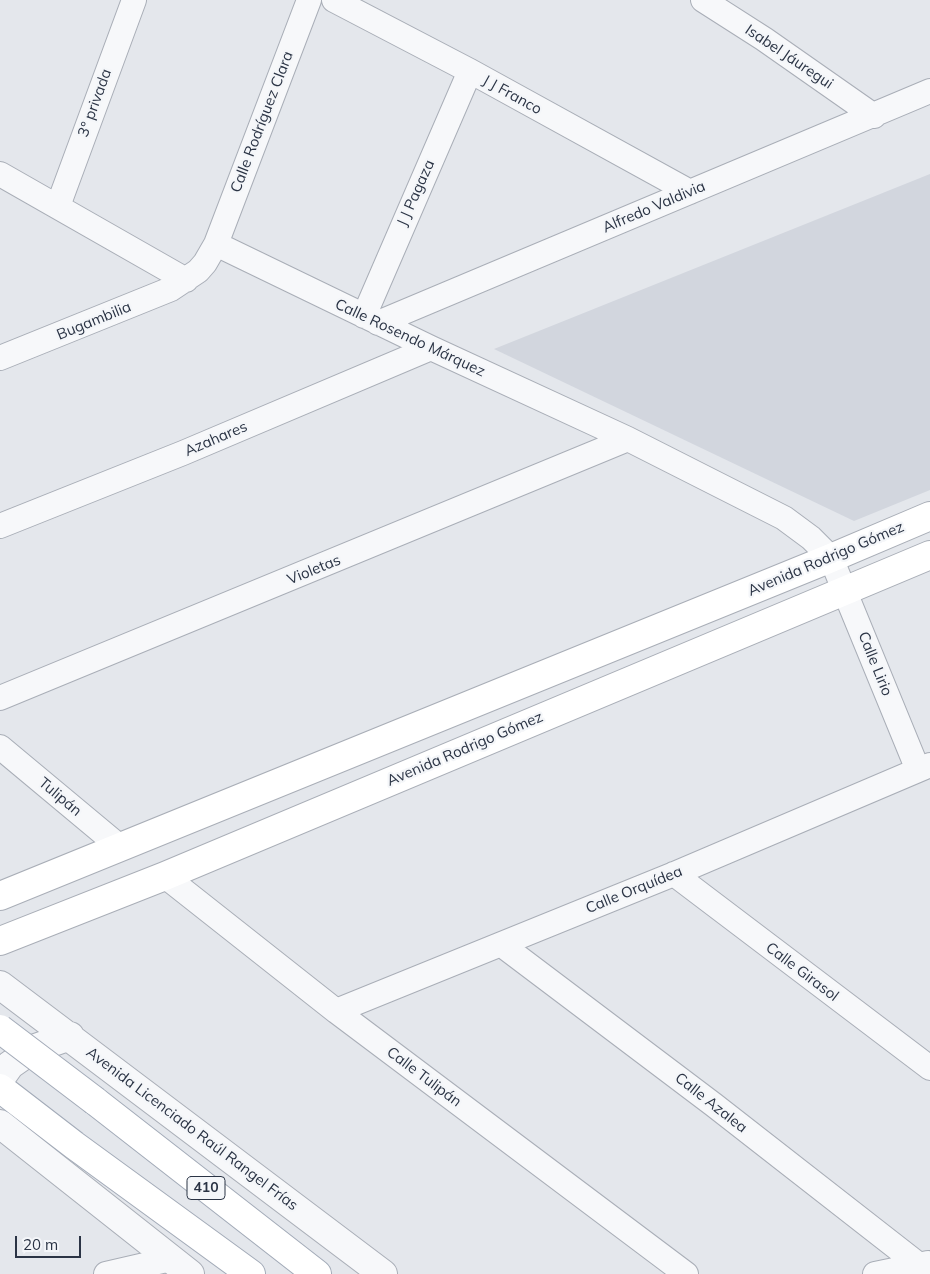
<!DOCTYPE html>
<meta charset="utf-8">
<style>
body{margin:0}
#map{position:relative;width:930px;height:1274px;overflow:hidden;background:#e4e7ec;font-family:Mulish,sans-serif}
canvas{display:block}
.scale{position:absolute;left:15px;top:1236px;width:66px;height:22px;box-sizing:border-box;border:2px solid #2b3445;border-top:0;padding-left:6px;font-size:15px;line-height:18px;white-space:nowrap;color:#2b3445;-webkit-text-stroke:4px #f4f6f9;paint-order:stroke}
</style>
<div id="map">
<canvas width="930" height="1274"></canvas>
<div class="scale">20 m</div>
</div>
<script>
const g = document.querySelector('canvas').getContext('2d');
g.lineJoin = 'round';
function fill(path, color) {
  g.fillStyle = color;
  g.fill(path, 'evenodd');
}
function poly(rows) {
  const path = new Path2D();
  for (const r of rows) {
    path.moveTo(r[0], r[1]);
    for (let i = 2; i < r.length; i += 2) path.lineTo(r[i], r[i + 1]);
  }
  return path;
}
function trace(path, color, width, dash) {
  g.strokeStyle = color;
  g.lineWidth = width;
  g.lineCap = dash ? 'butt' : 'round';
  g.setLineDash(dash || []);
  g.stroke(path);
}
function write(font, color, halo, rows, align = 'center') {
  g.font = font + ' Mulish,sans-serif';
  g.lineWidth = 4.5;
  g.setLineDash([]);
  g.textBaseline = 'middle';
  g.strokeStyle = halo;
  g.fillStyle = color;
  for (const [text, x, y, turn = 0] of rows) {
    g.save();
    g.translate(x, y);
    g.rotate((+turn || 0) * Math.PI / 180);
    g.textAlign = isNaN(turn) ? turn : align;
    if (halo) g.strokeText(text, 0, 0);
    g.fillText(text, 0, 0);
    g.restore();
  }
}
fill(poly([
 [930,174,930,490,854,521,494,349]
]), '#d2d6de');
const minor = poly([
 [334,0,470,71,690,192],
 [703,0,764,39,874,116],
 [0,174,186,280],
 [58,206,134,0],
 [216,244,431,348,628,439,784,518,811,538,831,558,918,770],
 [364,316,470,71],
 [378,323,930,91],
 [0,358,171,289,198,271,205,263,216,244,309,0],
 [0,526,183,453,431,348],
 [0,698,628,439],
 [0,747,120,847],
 [674,874,930,1068],
 [165,876,336,1011,686,1274],
 [502,945,714,1105,919,1265],
 [336,1011,674,874,930,765],
 [106,1274,171,1259],
 [875,1274,928,1263]
]);
const tertiary = poly([
 [0,985,383,1274],
 [0,1079,10,1065,33,1049,70,1036],
 [0,1124,190,1274]
]);
const secondary = poly([
 [0,896,831,558,930,516],
 [0,941,165,876,930,555]
]);
const primary = poly([
 [0,1088,74,1145,251,1274],
 [95,1101,317,1274]
]);
trace(minor, '#a9aeb7', 26);
trace(tertiary, '#a9aeb7', 30);
trace(secondary, '#a9aeb7', 30);
trace(primary, '#a3abb8', 30);
trace(minor, '#f7f8fa', 24);
trace(tertiary, '#f7f8fa', 28);
trace(secondary, '#fff', 28);
trace(primary, '#fff', 28);
const primaryBridge = poly([
 [0,1029,95,1101]
]);
trace(primaryBridge, '#a3abb8', 30, []);
trace(primaryBridge, '#fff', 28);
for (const [x, y, w] of [
 [206,1188,38]
]) {
  const box = new Path2D();
  box.roundRect(x - w / 2, y - 11.5, w, 23, 4);
  g.fillStyle = '#f4f6f9';
  g.fill(box);
  trace(box, '#2b3445', 1);
}
write('bold 14px', '#2b3445', null, [
 ["410",206,1188]
]);
write('15px', '#2b3445', '#f4f6f9', [
 ["Isabel Jáuregui",789,57,34],
 ["J J Franco",512,95,29],
 ["3° privada",95,103,-70],
 ["Calle Rodríguez Clara",262,122,-69],
 ["J J Pagaza",416,193,-66],
 ["Alfredo Valdivia",654,207,-23],
 ["Bugambilia",94,321,-22],
 ["Calle Rosendo Márquez",410,338,25],
 ["Azahares",216,439,-23],
 ["Avenida Rodrigo Gómez",826,559,-23],
 ["Violetas",314,570,-22],
 ["Calle Lirio",875,664,68],
 ["Avenida Rodrigo Gómez",465,749,-23],
 ["Tulipán",60,797,40],
 ["Calle Orquídea",634,890,-22],
 ["Calle Girasol",802,972,37],
 ["Calle Tulipán",424,1077,37],
 ["Calle Azalea",711,1103,38],
 ["Avenida Licenciado Raúl Rangel Frías",192,1129,37]
]);
</script>
